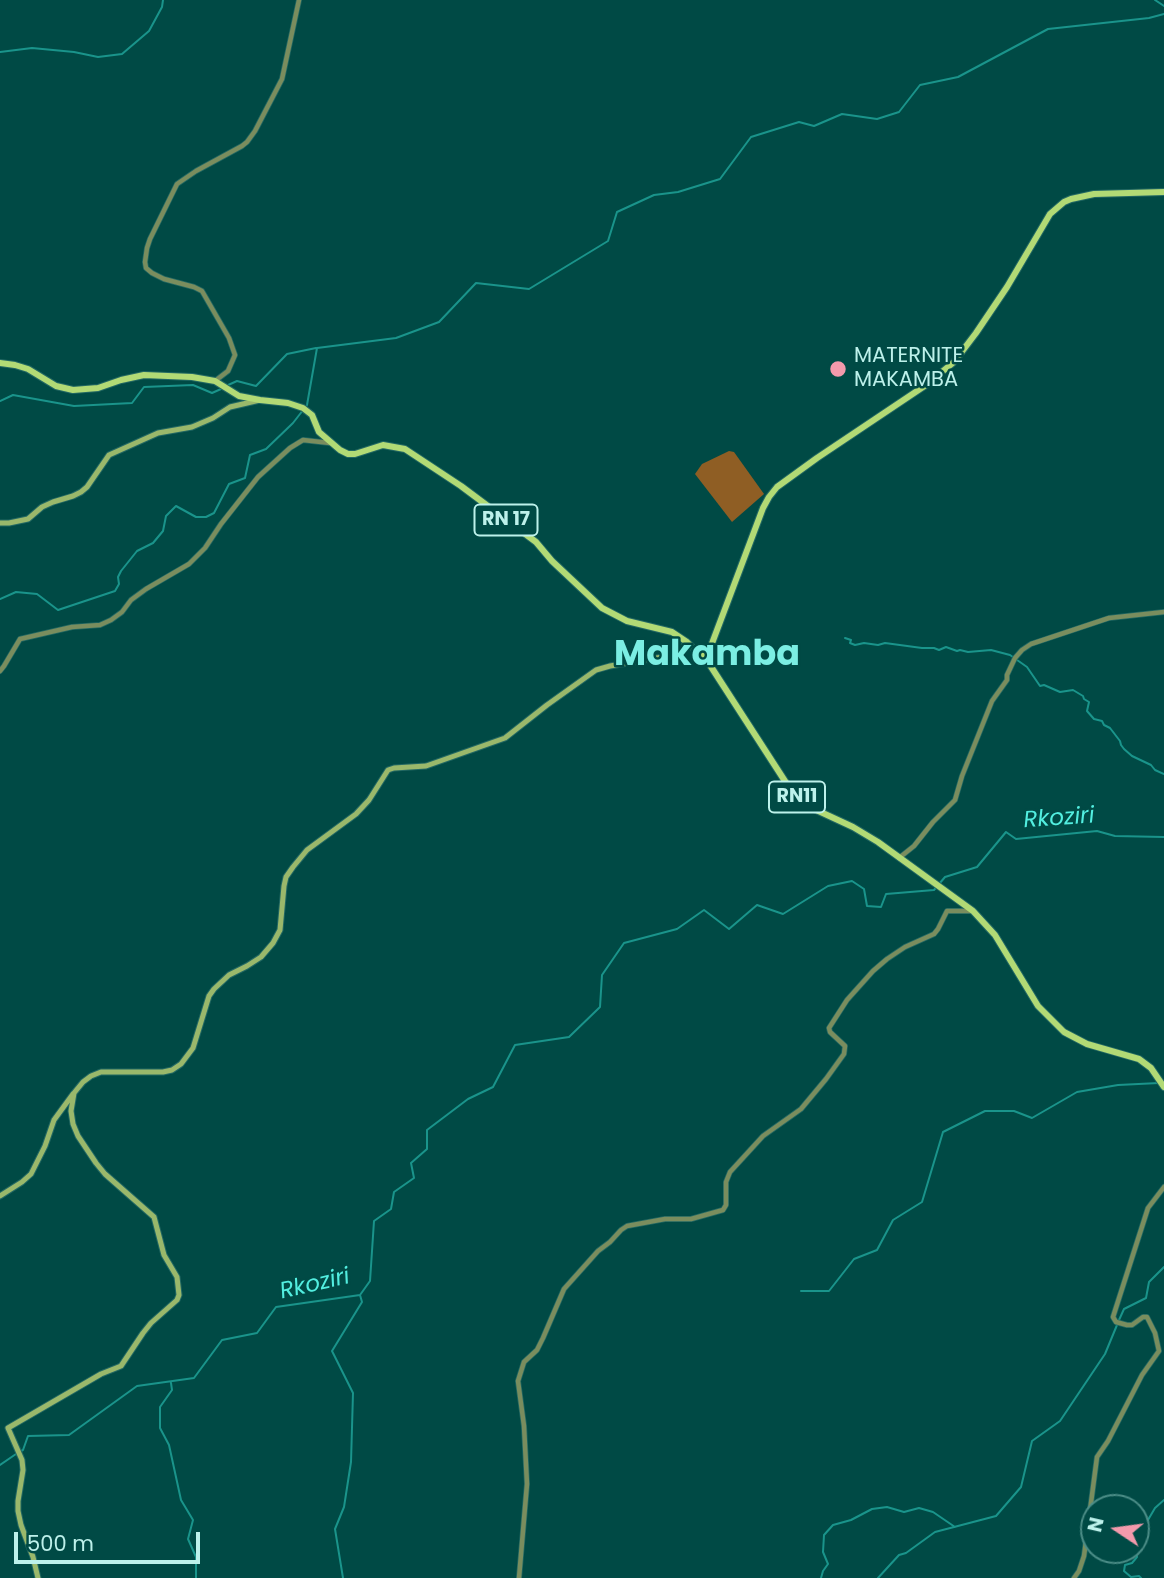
<!DOCTYPE html>
<style>
body{margin:0}
#map{position:relative;width:1164px;height:1578px;overflow:hidden;background:#004a45;font-family:Poppins,sans-serif}
canvas{display:block}
.north{position:absolute;left:1080px;top:1494px;width:70px;height:70px;box-sizing:border-box;background:#004a45;border:2px solid #4c8d87;border-radius:50%;rotate:283deg;font-size:19px;font-weight:700;line-height:28px;text-align:center;color:#bdf1eb}
.north::after{content:'';display:block;margin:auto;width:24px;height:32px;background:#f39aac;clip-path:polygon(50% 0,100% 100%,50% 72%,0 100%)}
.scale{position:absolute;left:14px;top:1532px;width:186px;height:32px;box-sizing:border-box;border:4px solid #bdf1eb;border-top:0;padding-left:9px;font-size:21px;line-height:24px;white-space:nowrap;color:#bdf1eb;-webkit-text-stroke:5px #004a45;paint-order:stroke}
</style>
<div id="map">
<canvas width="1164" height="1578"></canvas>
<div class="north">N</div>
<div class="scale">500 m</div>
</div>
<script>
const g = document.querySelector('canvas').getContext('2d');
g.lineJoin = 'round';
function fill(path, color) {
  g.fillStyle = color;
  g.fill(path, 'evenodd');
}
function poly(rows) {
  const path = new Path2D();
  for (const r of rows) {
    path.moveTo(r[0], r[1]);
    for (let i = 2; i < r.length; i += 2) path.lineTo(r[i], r[i + 1]);
  }
  return path;
}
function trace(path, color, width, dash) {
  g.strokeStyle = color;
  g.lineWidth = width;
  g.lineCap = dash ? 'butt' : 'round';
  g.setLineDash(dash || []);
  g.stroke(path);
}
function write(font, color, halo, rows, align = 'center') {
  g.font = font + ' Poppins,sans-serif';
  g.lineWidth = 5;
  g.setLineDash([]);
  g.textBaseline = 'middle';
  g.strokeStyle = halo;
  g.fillStyle = color;
  for (const [text, x, y, turn = 0] of rows) {
    g.save();
    g.translate(x, y);
    g.rotate((+turn || 0) * Math.PI / 180);
    g.textAlign = isNaN(turn) ? turn : align;
    if (halo) g.strokeText(text, 0, 0);
    g.fillText(text, 0, 0);
    g.restore();
  }
}
fill(poly([
 [729,451,734,452,764,494,732,522,695,474,702,464]
]), '#8f5e24');
trace(poly([
 [1155,0,1164,6],
 [0,52,32,48,74,52,98,57,122,54,149,31,162,7,163,0],
 [226,386,237,381,256,386,287,354,316,348],
 [0,401,13,395,74,406,132,403,144,387,193,385,212,393,221,389],
 [0,599,16,592,37,594,58,610,115,591,119,584,118,577,121,571,137,551,153,543,163,531,166,516,176,506,196,517,206,517,214,513,229,484,245,478,250,455,266,449,293,423,307,405,317,348,396,338,439,322,476,283,529,289,608,241,617,212,654,195,678,192,720,179,751,137,799,122,814,126,842,114,877,119,899,112,920,85,958,77,1048,29,1149,18,1164,14],
 [845,638,851,640,850,643,855,645,864,643,878,645,885,643,922,648,934,648,939,650,946,647,957,651,960,650,968,652,991,650,1010,655,1027,667,1040,686,1044,685,1060,692,1073,690,1083,696,1084,699,1089,702,1087,711,1094,719,1102,721,1104,725,1110,728,1120,741,1121,745,1124,749,1132,756,1151,765,1155,770,1164,774],
 [801,1291,829,1291,854,1259,877,1250,893,1220,922,1202,943,1132,985,1111,1014,1111,1032,1118,1077,1092,1118,1085,1159,1083],
 [1119,1320,1124,1309,1146,1298,1149,1282,1164,1267],
 [171,1383,172,1390,160,1407,160,1428,169,1445,181,1500,193,1520,188,1539,196,1557,196,1578],
 [21,1451,23,1450,28,1436,69,1435,137,1386,194,1378,222,1340,257,1333,276,1307,360,1295,370,1281,374,1221,391,1209,394,1192,414,1178,411,1163,427,1149,427,1130,468,1099,493,1087,515,1045,569,1037,600,1007,602,975,624,943,677,929,704,910,729,929,757,905,783,914,828,886,852,881,864,889,867,906,881,907,886,894,934,890,945,877,977,867,1006,832,1016,839,1097,831,1115,836,1164,837],
 [0,1465,16,1454],
 [343,1578,335,1529,344,1507,351,1462,353,1393,332,1351,362,1302,360,1295],
 [821,1578,823,1571,828,1564,823,1552,824,1535,833,1525,851,1520,872,1509,887,1507,904,1512,919,1508,933,1512,955,1527],
 [878,1578,899,1555,906,1553,935,1532,996,1516,1021,1487,1032,1441,1060,1421,1105,1354,1117,1325],
 [1141,1578,1139,1576,1131,1577,1124,1571,1125,1565,1132,1563,1137,1557,1136,1548,1138,1537,1155,1508,1164,1500]
]), '#1a948b', 2);
const tertiary = poly([
 [215,381,228,371,235,355,229,338,202,291,194,287,164,279,152,273,146,268,145,262,147,248,150,239,177,184,196,171,242,146,247,142,255,131,282,79,299,0],
 [0,671,4,666,20,639,72,627,100,625,111,620,122,612,131,600,146,589,189,564,205,548,221,524,258,477,290,448,303,440,330,443],
 [899,858,914,846,933,822,955,800,962,776,992,701,1007,680,1007,675,1015,658,1022,650,1031,644,1109,618,1164,612],
 [519,1578,527,1484,524,1426,518,1381,524,1362,537,1350,543,1338,564,1289,598,1251,610,1242,621,1230,627,1226,665,1219,691,1219,723,1210,726,1205,726,1182,730,1172,763,1136,801,1109,826,1079,844,1054,845,1046,830,1032,829,1028,847,1000,873,971,887,959,905,947,934,934,938,929,947,911,971,911],
 [1074,1578,1079,1571,1084,1556,1097,1457,1108,1441,1142,1375,1159,1351,1155,1333,1147,1317,1143,1317,1132,1325,1127,1325,1116,1322,1113,1317,1148,1208,1164,1187]
]);
const secondary = poly([
 [0,523,9,523,28,519,42,507,53,502,73,496,81,492,87,487,109,455,158,433,192,427,213,418,230,407,260,400],
 [0,1196,22,1182,31,1174,45,1146,54,1120,73,1094],
 [38,1578,33,1557,21,1525,18,1511,18,1501,23,1470,22,1460,8,1428,101,1374,121,1366,143,1333,151,1323,177,1300,179,1295,177,1277,164,1255,154,1217,105,1174,96,1163,78,1136,73,1124,71,1111,74,1093,83,1082,91,1076,101,1072,163,1072,172,1070,181,1064,193,1048,209,996,214,989,229,975,247,966,261,957,273,943,280,930,284,886,286,877,293,867,307,850,356,814,369,800,388,770,394,768,426,766,505,738,547,705,596,670,610,666,674,655,679,652,687,642]
]);
const primary = poly([
 [0,363,15,365,28,369,56,386,73,390,98,388,121,380,144,375,192,377,215,381,239,396,260,400,288,403,303,408,312,415,319,432,340,450,348,454,355,454,383,445,405,449,461,486,536,542,552,561,602,608,627,621,672,632,687,642,701,656],
 [709,657,711,646,763,508,769,497,777,487,817,458,926,385,954,362,976,333,1007,287,1050,214,1064,202,1071,199,1094,194,1164,192],
 [708,662,704,663,701,661,701,656,703,654,707,654,709,657,708,662,792,792,812,808,853,827,878,842,973,911,995,935,1038,1006,1064,1032,1087,1044,1139,1059,1151,1068,1164,1087]
]);
trace(tertiary, '#226863', 6);
trace(secondary, '#226863', 7);
trace(primary, '#226863', 8);
trace(tertiary, '#7a8d5e', 4.5);
trace(secondary, '#9ab86b', 5);
trace(primary, '#b2da75', 6);
for (const [x, y, r, color] of [
 [838,369,9,"#f39aac"]
]) {
  const dot = new Path2D();
  dot.arc(x, y, r, 0, 2 * Math.PI);
  g.fillStyle = color;
  g.fill(dot);
  trace(dot, '#004a45', 2.5);
}
for (const [x, y, w] of [
 [506,520,63],
 [797,797,56]
]) {
  const box = new Path2D();
  box.roundRect(x - w / 2, y - 15.5, w, 31, 5);
  g.fillStyle = '#004a45';
  g.fill(box);
  trace(box, '#bdf1eb', 2);
}
write('bold 19px', '#bdf1eb', null, [
 ["RN 17",506,520],
 ["RN11",797,797]
]);
write('21px', '#bdf1eb', '#004a45', [
 ["MATERNITE",854,357],
 ["MAKAMBA",854,381]
], 'left');
write('italic 23px', '#52eee0', '#004a45', [
 ["Rkoziri",1059,819,-4],
 ["Rkoziri",315,1285,-13]
]);
write('bold 35px', '#7beee3', '#004a45', [
 ["Makamba",707,656]
]);
</script>
